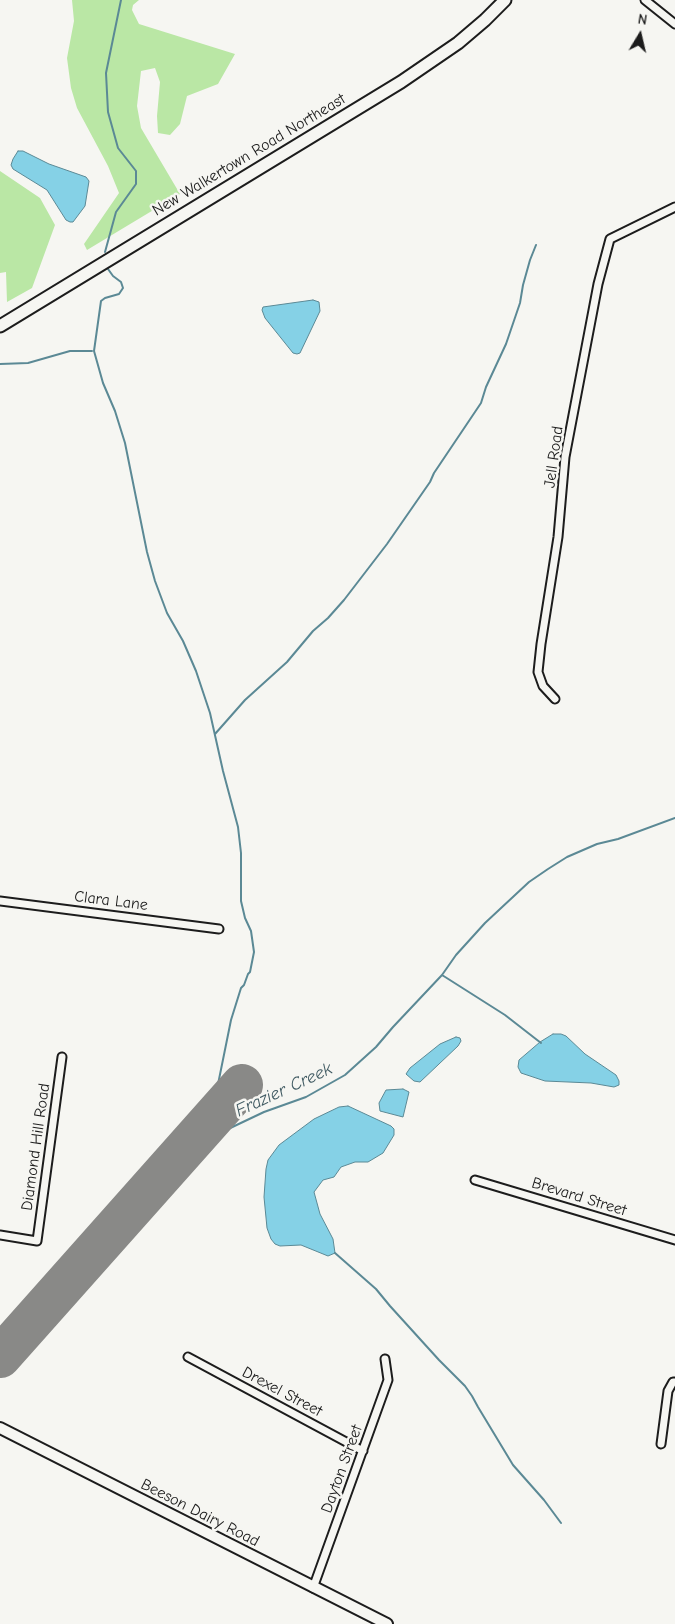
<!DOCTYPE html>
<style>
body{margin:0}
#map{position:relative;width:675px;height:1624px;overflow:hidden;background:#f6f6f2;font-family:"Comic Neue",sans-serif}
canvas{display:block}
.north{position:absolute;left:615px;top:10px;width:50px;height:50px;-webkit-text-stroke:4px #f6f6f2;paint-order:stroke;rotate:9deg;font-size:14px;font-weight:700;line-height:20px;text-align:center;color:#1c1c1c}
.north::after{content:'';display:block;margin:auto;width:18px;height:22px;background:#1c1c1c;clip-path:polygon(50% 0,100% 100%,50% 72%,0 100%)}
</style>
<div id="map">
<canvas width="675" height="1624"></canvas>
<div class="north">N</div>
</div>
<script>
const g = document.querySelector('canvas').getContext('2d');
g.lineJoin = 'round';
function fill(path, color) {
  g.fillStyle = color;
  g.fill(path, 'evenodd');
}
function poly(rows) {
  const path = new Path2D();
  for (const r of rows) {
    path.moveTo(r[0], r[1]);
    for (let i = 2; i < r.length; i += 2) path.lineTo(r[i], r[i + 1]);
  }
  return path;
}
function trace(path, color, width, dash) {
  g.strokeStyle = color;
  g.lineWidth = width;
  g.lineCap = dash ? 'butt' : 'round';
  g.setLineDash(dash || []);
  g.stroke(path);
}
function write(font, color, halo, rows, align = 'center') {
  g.font = font + ' "Comic Neue",sans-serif';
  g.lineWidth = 5;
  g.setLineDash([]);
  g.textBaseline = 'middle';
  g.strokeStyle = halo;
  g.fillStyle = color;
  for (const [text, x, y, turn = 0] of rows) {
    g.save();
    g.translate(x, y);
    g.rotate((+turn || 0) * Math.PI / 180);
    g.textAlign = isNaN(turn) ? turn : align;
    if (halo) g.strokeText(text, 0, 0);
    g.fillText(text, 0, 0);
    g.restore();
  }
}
fill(poly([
 [72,0,139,0,133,5,132,10,139,24,235,54,218,84,187,96,180,124,170,135,158,133,157,116,160,82,155,68,141,71,137,106,141,128,180,194,87,250,84,244,119,193,108,166,77,108,71,88,67,58,74,21],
 [0,171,40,198,55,225,32,288,7,302,6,272,0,273]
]), '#bae7a5');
const water = poly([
 [18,151,23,151,49,164,86,177,89,181,85,206,73,222,70,222,66,220,47,190,13,169,11,165,13,159,18,151],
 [313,300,319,302,320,311,300,353,297,354,293,353,265,318,262,310,263,307,313,300],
 [553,1034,561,1034,566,1036,585,1054,616,1075,619,1081,619,1085,614,1087,591,1083,545,1081,521,1073,518,1067,519,1060,540,1042,553,1034],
 [456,1037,460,1038,461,1041,458,1046,420,1082,414,1081,406,1074,410,1068,440,1044,456,1037],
 [403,1089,409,1092,403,1117,380,1111,379,1103,386,1090,403,1089],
 [348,1106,391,1126,394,1129,394,1135,383,1153,368,1162,355,1162,341,1167,334,1177,323,1180,314,1192,320,1214,333,1239,335,1253,328,1256,301,1245,280,1246,275,1244,271,1239,267,1228,264,1197,266,1169,268,1160,279,1145,314,1119,339,1107,348,1106]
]);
fill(water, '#85d1e6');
trace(water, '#5b8995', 1);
trace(poly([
 [105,252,116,212,136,184,136,171,118,148,108,112,106,73,121,0],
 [108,269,113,276,121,282,123,288,119,294,105,298,101,301,94,351,103,383,115,411,125,443,147,552,155,581,167,613,183,641,196,671,210,713,223,771,238,827,241,853,241,901,245,918,251,931,254,952,250,972,248,974,244,985,241,988,231,1020,213,1109,205,1140],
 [0,364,28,363,70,351,92,351],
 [215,734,245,700,287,662,313,631,328,618,344,600,387,544,430,482,434,473,481,403,486,387,506,344,520,303,523,285,530,260,536,245],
 [442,975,505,1015,541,1043],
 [335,1253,376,1289,390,1306,439,1360,465,1386,472,1396,478,1407,513,1465,544,1500,561,1523],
 [0,1366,50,1300,75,1260,112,1219,144,1191,165,1168,178,1157,190,1148,205,1140,264,1112,306,1097,345,1075,376,1047,393,1027,442,975,456,955,485,923,529,882,548,869,567,857,597,844,618,839,675,818]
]), '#5b8995', 2);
trace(poly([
 [0,1357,242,1085]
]), '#898987', 42);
const street = poly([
 [645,0,675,24],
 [555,699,543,686,538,672,541,644,558,537,565,457,598,284,610,239,675,207],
 [0,901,219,929],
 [475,1180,675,1240],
 [0,1235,37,1241,62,1057],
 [188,1357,363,1451],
 [661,1444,668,1391,673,1382,675,1382],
 [313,1588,388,1380,385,1359]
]);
const secondary = poly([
 [0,1428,387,1624]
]);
const primary = poly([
 [0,326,401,82,458,43,485,20,505,0]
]);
trace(street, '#1c1c1c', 11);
trace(secondary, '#1c1c1c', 14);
trace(primary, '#1c1c1c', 15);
trace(street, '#f6f6f2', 7);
trace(secondary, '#f6f6f2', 10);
trace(primary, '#f6f6f2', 11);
write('16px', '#1c1c1c', '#f6f6f2', [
 ["New Walkertown Road Northeast",249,155,-31],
 ["Jell Road",554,457,-82],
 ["Clara Lane",111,901,7],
 ["Diamond Hill Road",36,1147,-82],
 ["Brevard Street",579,1197,17],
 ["Drexel Street",282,1392,28],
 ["Dayton Street",342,1469,-70],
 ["Beeson Dairy Road",200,1513,27]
]);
write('italic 18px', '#415b63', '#f6f6f2', [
 ["Frazier Creek",284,1090,-25]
]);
</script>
